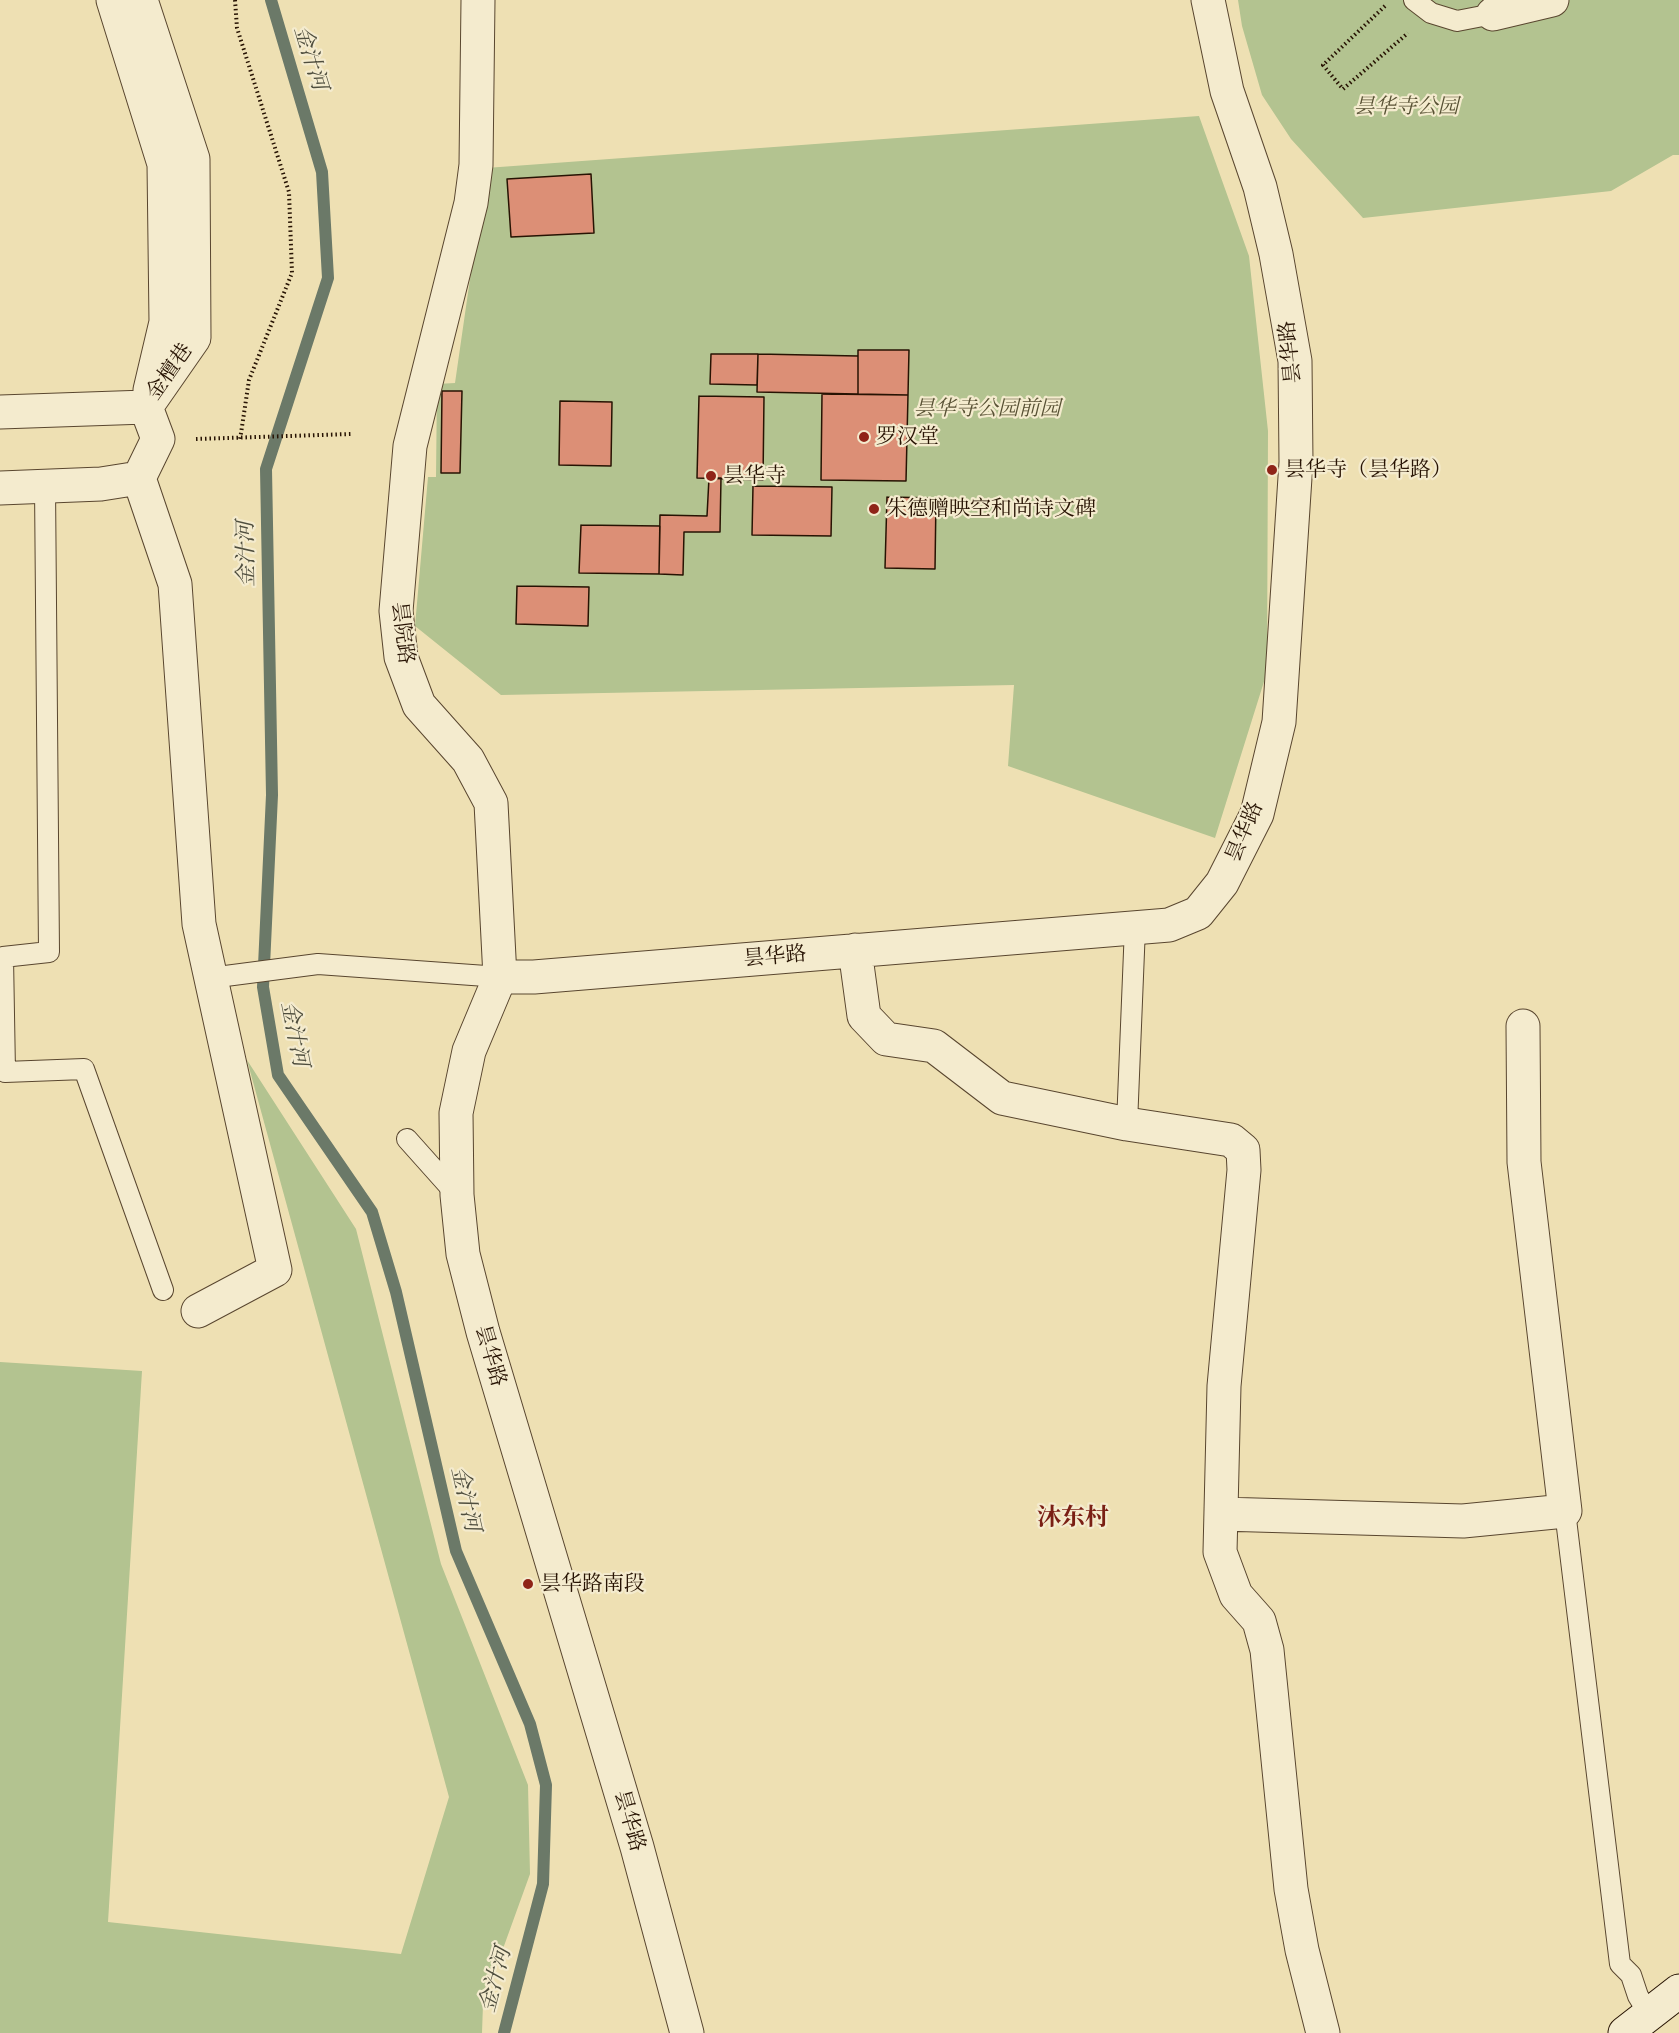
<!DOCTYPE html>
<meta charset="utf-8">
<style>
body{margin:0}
canvas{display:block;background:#eee0b3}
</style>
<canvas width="1679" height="2033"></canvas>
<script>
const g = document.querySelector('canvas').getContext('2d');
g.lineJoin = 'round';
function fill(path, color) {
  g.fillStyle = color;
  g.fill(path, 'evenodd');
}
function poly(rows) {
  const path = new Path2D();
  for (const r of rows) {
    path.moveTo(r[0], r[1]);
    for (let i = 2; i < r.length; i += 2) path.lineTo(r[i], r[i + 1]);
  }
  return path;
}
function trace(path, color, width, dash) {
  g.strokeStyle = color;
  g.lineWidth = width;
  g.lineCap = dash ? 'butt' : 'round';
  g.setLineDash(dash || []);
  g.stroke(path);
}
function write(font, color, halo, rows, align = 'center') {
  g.font = font + ' "Old Standard TT","Noto Serif SC",serif';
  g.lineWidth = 4.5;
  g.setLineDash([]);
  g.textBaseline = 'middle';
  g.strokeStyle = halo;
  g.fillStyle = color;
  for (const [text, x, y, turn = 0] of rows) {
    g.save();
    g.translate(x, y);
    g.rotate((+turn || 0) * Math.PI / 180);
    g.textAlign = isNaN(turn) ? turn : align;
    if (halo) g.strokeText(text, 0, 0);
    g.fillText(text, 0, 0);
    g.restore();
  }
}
fill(poly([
 [1238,0,1679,0,1679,155,1673,155,1611,191,1363,218,1291,139,1262,95,1242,26],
 [1199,116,1249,256,1268,431,1267,672,1215,838,1008,766,1014,685,501,695,415,626,428,477,436,477,437,384,455,383,486,168],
 [247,1060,356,1229,441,1564,528,1785,530,1874,483,2004,482,2033,0,2033,0,1362,142,1371,108,1922,401,1954,449,1797]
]), '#b3c390');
trace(poly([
 [271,0,322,172,328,278,266,469,272,795,263,987,278,1075,372,1212,396,1292,456,1551,530,1724,546,1785,543,1884,504,2033]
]), '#6b7968', 12);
const building = poly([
 [591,174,594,233,511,237,507,179,591,174],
 [858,350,909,350,908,395,858,394,858,350],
 [711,354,758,354,757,385,710,384,711,354],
 [758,354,858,356,858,394,757,392,758,354],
 [442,391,462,391,460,473,441,473,442,391],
 [822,394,908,395,906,481,821,480,822,394],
 [699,396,764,397,763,480,697,478,699,396],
 [560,401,612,402,611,466,559,465,560,401],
 [709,478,721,478,720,532,684,532,683,575,659,574,660,515,707,516,709,478],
 [753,486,832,487,831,536,752,535,753,486],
 [887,497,936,498,935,569,885,568,887,497],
 [581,525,660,526,659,574,579,573,581,525],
 [517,586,589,587,588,626,516,624,517,586]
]);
fill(building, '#dc8f76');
trace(building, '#271303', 1.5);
const lane = poly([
 [1414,0,1431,13,1457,21,1493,14],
 [45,486,49,952,3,957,5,1072,84,1069,163,1290],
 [210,978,318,964,500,977],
 [1127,1124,1135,927],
 [407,1139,457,1195],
 [1565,1511,1620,1964,1631,1975,1638,1996,1649,2014]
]);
const street = poly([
 [113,0,164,164,166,322,150,390],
 [141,0,193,159,194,338,146,407],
 [478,0,476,165,471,203,410,446,396,611,401,657,419,705,468,760,491,803,500,977],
 [1493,14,1552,0],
 [0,412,146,407],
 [139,478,175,584,199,924,275,1270,198,1311],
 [0,488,101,484,139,478,158,439,146,407],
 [855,950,864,1016,886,1039,934,1046,1002,1098,1127,1124,1231,1140,1243,1150,1244,1170,1224,1386,1220,1552,1236,1595,1259,1621,1267,1650,1291,1889,1302,1950,1323,2033],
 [1221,1514,1463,1521,1565,1511,1524,1162,1523,1026],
 [687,2033,637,1847,483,1332,463,1254,457,1195,456,1113,469,1051,500,977,534,977,1169,925,1198,913,1222,883,1257,814,1279,722,1296,462,1295,361,1276,254,1260,187,1227,91,1208,0]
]);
const secondary = poly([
 [1625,2033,1679,1991]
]);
trace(lane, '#59462f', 22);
trace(street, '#59462f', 35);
trace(secondary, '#271303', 35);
trace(poly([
 [235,0,237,28,289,192,292,273,249,380,240,440],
 [1385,6,1323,65,1332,76,1343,89,1408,33],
 [196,439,351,434]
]), '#271303', 4, [1.5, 3]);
trace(lane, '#f4ebce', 20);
trace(street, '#f4ebce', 33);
trace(secondary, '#f4ebce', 33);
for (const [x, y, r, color] of [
 [864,437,6,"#8f2418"],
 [1272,470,6,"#8f2418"],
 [711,476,6,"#8f2418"],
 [874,509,6,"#8f2418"],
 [528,1584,6,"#8f2418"]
]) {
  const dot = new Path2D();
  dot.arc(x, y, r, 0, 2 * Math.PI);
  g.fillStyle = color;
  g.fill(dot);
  trace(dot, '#f4ebce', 2);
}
write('italic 21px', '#585134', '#f4ebce', [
 ["昙华寺公园",1406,107],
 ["昙华寺公园前园",987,409]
]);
write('21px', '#271303', '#f4ebce', [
 ["昙华路",1291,352,-96],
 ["金檀巷",170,372,-55],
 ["昙院路",402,633,83],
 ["昙华路",1245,832,-67],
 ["昙华路",775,957,-5],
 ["昙华路",490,1356,74],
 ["昙华路",629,1821,74]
]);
write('21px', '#271303', '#f4ebce', [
 ["罗汉堂",876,437],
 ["昙华寺（昙华路）",1284,470],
 ["昙华寺",723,476],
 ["朱德赠映空和尚诗文碑",886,509],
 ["昙华路南段",540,1584]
], 'left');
write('italic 22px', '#4f4e3e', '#f4ebce', [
 ["金汁河",310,58,73],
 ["金汁河",247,554,-91],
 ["金汁河",294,1034,79],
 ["金汁河",465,1499,77],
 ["金汁河",496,1980,-75]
]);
write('bold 24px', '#7a1f14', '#f4ebce', [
 ["沐东村",1073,1519]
]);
</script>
